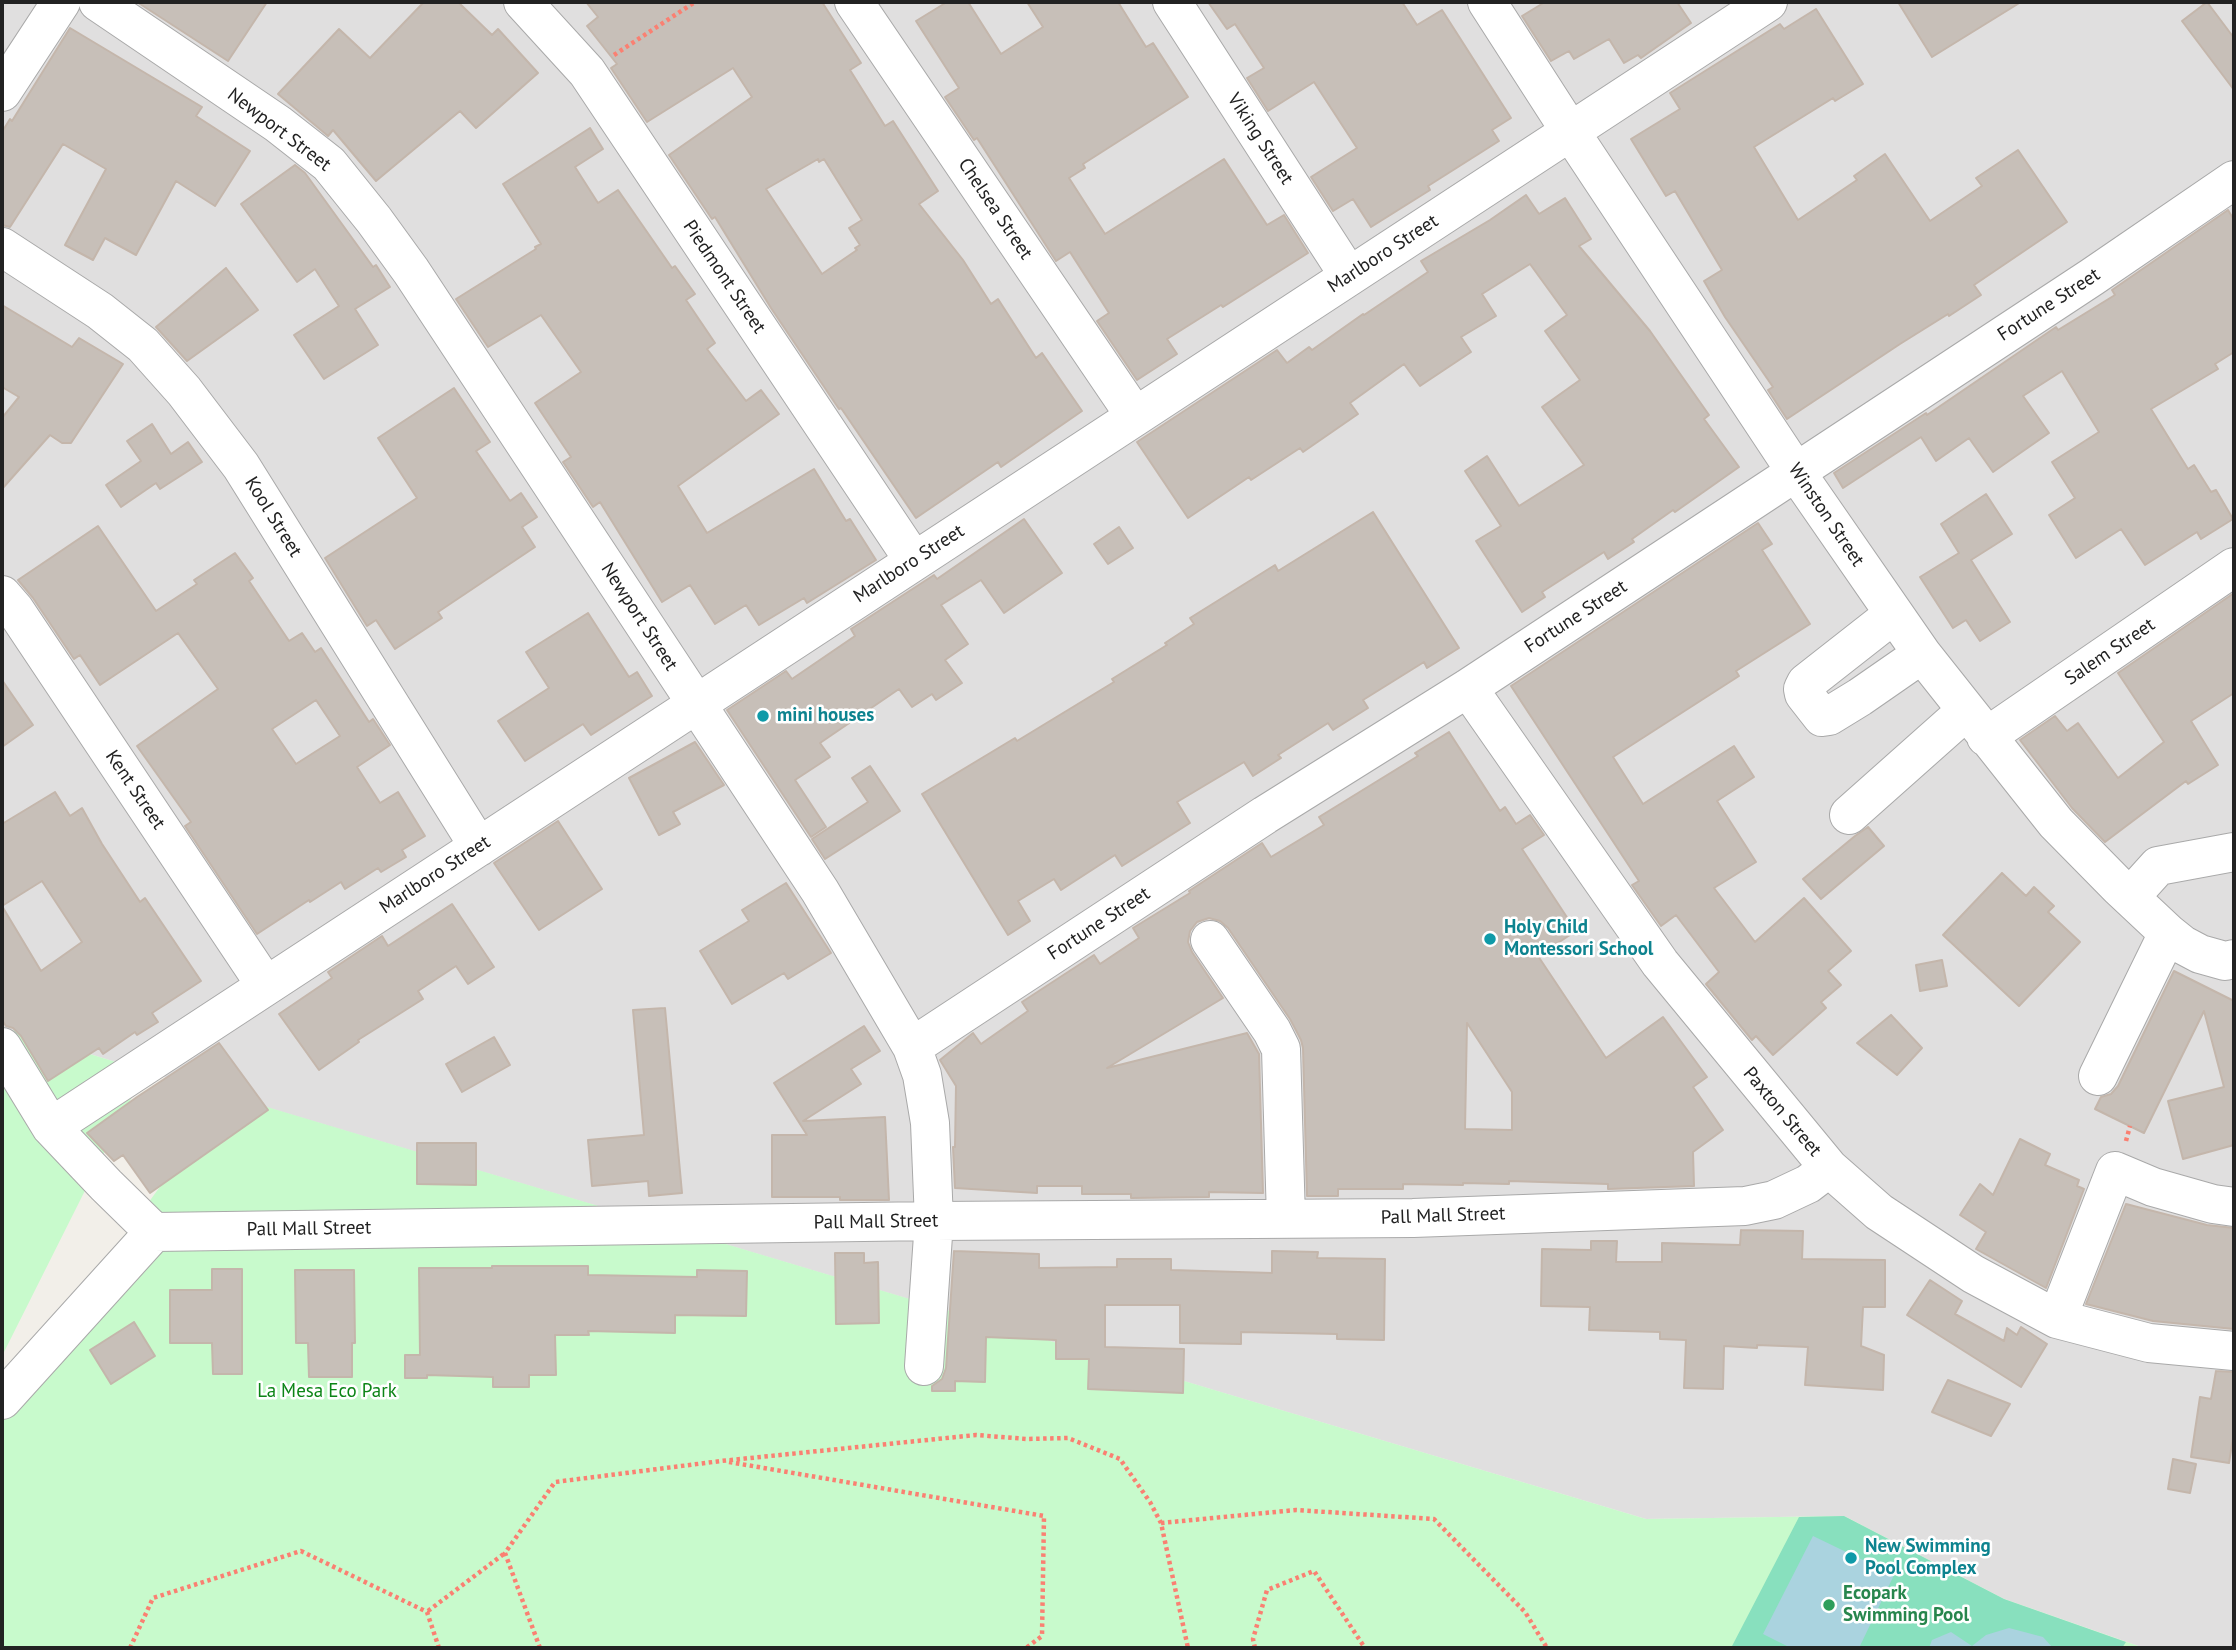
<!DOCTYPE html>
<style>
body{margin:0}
#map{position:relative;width:2236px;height:1650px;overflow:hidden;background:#f2efe9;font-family:"PT Sans",sans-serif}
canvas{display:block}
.frame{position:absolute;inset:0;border:4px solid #222;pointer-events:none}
</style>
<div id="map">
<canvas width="2236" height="1650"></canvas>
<div class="frame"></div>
</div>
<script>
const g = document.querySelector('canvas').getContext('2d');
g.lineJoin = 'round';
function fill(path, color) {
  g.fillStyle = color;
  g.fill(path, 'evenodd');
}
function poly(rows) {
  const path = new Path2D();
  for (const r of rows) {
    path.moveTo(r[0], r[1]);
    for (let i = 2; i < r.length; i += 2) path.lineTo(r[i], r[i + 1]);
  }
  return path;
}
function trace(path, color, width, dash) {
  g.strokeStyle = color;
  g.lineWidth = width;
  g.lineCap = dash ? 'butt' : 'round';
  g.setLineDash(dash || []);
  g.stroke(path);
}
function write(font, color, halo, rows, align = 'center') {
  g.font = font + ' "PT Sans",sans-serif';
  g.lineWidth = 5;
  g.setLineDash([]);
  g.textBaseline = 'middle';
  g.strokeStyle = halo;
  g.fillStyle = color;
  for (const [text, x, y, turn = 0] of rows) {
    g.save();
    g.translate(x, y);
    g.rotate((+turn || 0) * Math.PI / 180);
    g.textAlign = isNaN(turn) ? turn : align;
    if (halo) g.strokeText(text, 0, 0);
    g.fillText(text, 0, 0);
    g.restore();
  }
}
fill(poly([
 [2,2,2234,2,2234,1648,2144,1648,2004,1599,1844,1516,1646,1519,145,1071,2,1027]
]), '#e0dfdf');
fill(poly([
 [2,1027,145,1071,2,1356],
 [227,1095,1646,1519,1844,1516,2004,1599,2144,1648,2,1648,2,1403]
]), '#c8facc');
fill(poly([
 [1844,1516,2004,1599,2126,1642,2122,1648,1731,1648,1799,1517]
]), '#88e0be');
fill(poly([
 [1813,1536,1894,1575,1859,1648,1791,1648,1763,1634],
 [2009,1628,2043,1637,2053,1648,1929,1648,1932,1640,1951,1632,1972,1646,1986,1635]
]), '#aad3df');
const building = poly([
 [137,2,267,2,228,61,137,2],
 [424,2,458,2,492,35,498,29,538,73,476,128,460,111,376,181,333,130,328,136,278,94,339,29,370,58,424,2],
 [586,2,822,2,861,63,850,70,885,126,893,121,938,191,919,204,963,260,991,304,998,299,1036,358,1042,353,1082,411,1001,467,998,462,916,518,841,408,839,409,771,308,715,217,712,219,669,155,752,97,733,68,647,122,611,68,617,64,587,26,598,17,586,2],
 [818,159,819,162,824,159,862,220,849,228,860,245,855,248,857,250,822,274,766,189,818,159],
 [947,2,968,2,1001,54,1043,27,1027,2,1118,2,1146,47,1153,43,1188,97,1083,164,1085,168,1069,178,1105,234,1224,159,1267,225,1284,215,1308,253,1223,307,1221,305,1167,339,1177,354,1137,380,1097,321,1109,313,1070,252,1056,261,977,138,974,140,945,97,959,88,916,21,947,2],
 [1208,2,1402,2,1417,25,1442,10,1511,118,1492,130,1499,141,1428,186,1430,190,1371,227,1353,199,1333,211,1311,177,1357,148,1314,82,1268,111,1247,78,1264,68,1235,24,1227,29,1208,2],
 [1545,2,1677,2,1691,23,1641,58,1638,55,1624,63,1609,39,1574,59,1569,51,1551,61,1522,16,1545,2],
 [1898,2,2021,2,1932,57,1898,2],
 [2207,2,2234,38,2234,90,2182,21,2207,2],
 [1816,9,1863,84,1835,101,1833,98,1754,147,1798,220,1857,180,1854,176,1885,154,1930,221,1982,186,1976,178,2018,150,2067,222,1974,285,1981,295,1949,316,1948,314,1900,344,1787,419,1768,390,1773,387,1725,317,1704,281,1722,270,1675,191,1666,196,1631,139,1680,109,1670,93,1780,24,1784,29,1816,9],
 [70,28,202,107,196,116,250,151,215,206,176,181,136,255,105,238,93,260,65,245,106,169,63,144,10,227,2,225,2,132,10,119,12,121,70,28],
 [590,128,603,149,575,167,598,203,618,190,672,268,675,266,695,294,686,300,715,343,707,349,746,401,761,390,779,414,678,486,707,533,814,469,846,521,850,519,876,560,807,603,804,598,759,625,746,605,715,624,690,585,662,602,600,502,593,507,563,462,571,457,535,403,581,372,541,315,488,347,456,299,536,249,535,247,541,244,503,184,590,128],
 [295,165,305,173,373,267,376,265,390,287,355,309,378,345,324,379,294,335,339,306,315,269,297,282,241,204,295,165],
 [1526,195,1539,214,1565,198,1591,239,1579,246,1650,331,1709,415,1704,419,1739,467,1675,512,1673,510,1632,539,1634,542,1608,559,1604,552,1542,592,1545,597,1522,612,1476,541,1501,526,1465,471,1487,456,1519,506,1584,465,1542,407,1580,380,1545,331,1567,315,1530,264,1482,294,1496,316,1461,337,1471,352,1420,386,1404,364,1350,403,1358,414,1303,452,1300,448,1251,480,1249,477,1188,518,1137,442,1277,350,1287,363,1309,347,1312,350,1363,314,1364,315,1428,272,1421,261,1490,220,1526,195],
 [2228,210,2234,220,2234,352,2215,364,2218,369,2151,409,2188,469,2194,465,2211,492,2216,490,2233,519,2201,539,2197,532,2145,565,2121,529,2076,558,2049,515,2075,498,2052,462,2099,432,2062,371,2023,396,2049,433,1993,472,1969,438,1936,461,1921,437,1843,488,1834,473,1926,413,1927,415,2056,327,2058,330,2115,295,2112,290,2228,210],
 [226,268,258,310,187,361,156,327,226,268],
 [2,305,72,347,79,338,123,364,71,443,62,443,50,435,2,489,2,418,19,397,2,387,2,305],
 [454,388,490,442,476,451,510,501,521,493,537,517,522,527,535,547,438,612,442,618,395,649,376,620,367,626,325,558,417,498,378,438,454,388],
 [152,424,171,454,188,442,202,462,160,489,156,483,121,507,106,485,141,461,127,441,152,424],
 [1986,494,2012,534,1971,560,2010,622,1980,641,1966,620,1953,628,1920,577,1959,553,1941,524,1986,494],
 [1373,512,1459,648,1427,668,1424,662,1363,700,1368,708,1333,730,1328,723,1278,755,1281,758,1253,776,1244,762,1177,802,1190,823,1122,866,1115,855,1061,890,1054,879,1018,901,1030,921,1008,935,922,794,1015,738,1017,741,1114,682,1112,679,1167,645,1165,643,1194,624,1190,618,1275,565,1278,571,1373,512],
 [1024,519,1062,573,1004,613,981,580,941,605,968,644,945,660,962,683,936,700,932,694,912,707,899,689,820,743,830,757,795,780,826,827,811,837,727,710,786,671,792,679,855,636,851,629,934,575,937,579,1024,519],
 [1758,523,1772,544,1762,550,1810,624,1736,671,1739,676,1613,757,1643,804,1734,746,1754,777,1717,801,1756,862,1714,888,1755,942,1804,898,1851,951,1828,971,1841,985,1821,1002,1826,1008,1773,1055,1756,1036,1752,1040,1706,984,1719,972,1676,915,1661,926,1632,885,1639,881,1511,686,1758,523],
 [98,526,156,611,197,584,194,580,235,553,253,578,249,581,289,641,302,633,315,652,321,648,369,722,373,719,390,745,357,767,380,803,398,792,425,836,402,850,406,857,381,872,378,868,345,889,341,882,310,902,309,900,257,934,185,826,191,822,137,746,218,689,178,633,100,685,80,655,74,659,33,598,18,580,98,526],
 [316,700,340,736,296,764,272,729,316,700],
 [1119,527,1133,548,1108,564,1094,544,1119,527],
 [2234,593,2234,693,2191,721,2218,765,2188,784,2186,781,2105,842,2072,808,2020,740,2055,716,2067,731,2078,723,2118,778,2164,742,2118,673,2234,593],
 [588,613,629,677,637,672,652,696,591,735,583,724,525,761,498,721,549,688,526,652,588,613],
 [2,680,33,725,2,747,2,680],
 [1449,732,1500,811,1505,807,1516,824,1530,815,1544,835,1522,849,1576,931,1538,956,1606,1058,1663,1017,1707,1077,1693,1087,1723,1130,1693,1152,1694,1186,1608,1189,1608,1184,1509,1181,1509,1184,1463,1183,1463,1185,1403,1184,1403,1189,1338,1189,1338,1196,1307,1196,1303,1048,1301,1040,1290,1019,1228,928,1220,921,1209,918,1197,922,1190,931,1188,942,1192,952,1223,998,1107,1068,1247,1033,1259,1054,1263,1193,1209,1192,1209,1197,1131,1198,1131,1194,1082,1194,1082,1186,1037,1186,1037,1193,955,1188,953,1147,955,1147,956,1086,940,1060,973,1033,981,1044,1028,1011,1022,1002,1094,955,1100,964,1139,938,1133,928,1190,893,1189,891,1262,843,1271,857,1324,825,1319,817,1418,756,1415,753,1449,732],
 [1467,1023,1512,1092,1512,1130,1465,1129,1467,1023],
 [695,742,724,785,673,812,680,824,659,835,629,778,695,742],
 [870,766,900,811,825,859,812,839,868,802,852,778,870,766],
 [55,792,70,816,82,808,102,844,140,902,145,898,201,981,152,1013,158,1022,137,1035,135,1032,103,1054,99,1048,48,1081,21,1036,13,1028,6,1026,2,1020,2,824,55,792],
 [42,881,82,942,41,971,2,906,42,881],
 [558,821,602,889,539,930,494,863,558,821],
 [1868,827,1884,846,1821,899,1803,879,1855,836,1868,827],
 [2002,873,2026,896,2034,887,2054,906,2048,912,2080,942,2019,1006,1943,935,2002,873],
 [786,883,831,953,788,979,784,973,732,1004,700,951,749,921,742,910,786,883],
 [452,904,494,967,468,984,456,966,418,991,423,999,358,1040,359,1042,319,1070,279,1014,332,978,328,972,382,936,388,946,452,904],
 [1942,960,1947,986,1920,991,1916,965,1942,960],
 [2174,971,2234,1001,2234,1145,2183,1159,2168,1101,2224,1087,2204,1011,2144,1133,2095,1109,2101,1097,2111,1094,2118,1086,2174,971],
 [665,1008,682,1193,649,1196,648,1181,592,1186,588,1140,644,1135,633,1010,665,1008],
 [1891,1015,1922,1048,1897,1075,1857,1043,1891,1015],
 [864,1026,880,1051,851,1069,861,1084,803,1121,885,1117,889,1200,840,1200,840,1197,772,1197,772,1135,807,1135,774,1083,864,1026],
 [494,1037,510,1065,462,1092,446,1064,494,1037],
 [219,1043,268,1110,150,1193,123,1155,114,1161,87,1133,137,1097,219,1043],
 [2020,1139,2050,1154,2045,1165,2079,1180,2077,1186,2084,1189,2046,1288,1976,1249,1986,1232,1960,1215,1980,1184,1993,1195,2020,1139],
 [417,1143,476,1143,476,1185,417,1184,417,1143],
 [2126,1204,2207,1225,2234,1228,2234,1329,2153,1321,2086,1304,2126,1204],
 [1741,1230,1803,1231,1802,1259,1885,1260,1885,1307,1863,1307,1861,1346,1884,1355,1883,1390,1805,1385,1808,1347,1757,1345,1757,1348,1724,1346,1723,1389,1684,1388,1686,1340,1660,1339,1660,1332,1589,1330,1590,1307,1541,1306,1542,1249,1591,1250,1591,1241,1617,1241,1616,1262,1662,1262,1662,1243,1740,1245,1741,1230],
 [954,1251,1039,1254,1039,1268,1117,1267,1117,1259,1171,1259,1171,1270,1272,1273,1272,1251,1318,1252,1317,1258,1385,1259,1384,1340,1337,1339,1337,1334,1241,1332,1241,1344,1180,1343,1180,1305,1105,1305,1105,1347,1184,1349,1183,1393,1088,1389,1089,1359,1056,1359,1056,1340,986,1337,985,1382,955,1381,955,1391,932,1391,932,1386,942,1379,946,1368,954,1251],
 [835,1253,864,1253,864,1263,878,1262,879,1323,836,1324,835,1253],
 [492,1266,588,1266,588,1275,697,1277,697,1270,747,1271,746,1316,675,1315,675,1333,588,1331,589,1335,555,1335,556,1375,529,1375,529,1387,493,1387,493,1377,427,1375,427,1378,405,1378,405,1355,420,1355,419,1268,492,1268,492,1266],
 [212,1269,242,1269,242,1374,213,1374,212,1343,170,1343,170,1290,212,1290,212,1269],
 [295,1270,354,1270,355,1343,352,1343,352,1377,309,1377,308,1343,296,1343,295,1270],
 [1930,1280,1962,1301,1955,1314,2004,1341,2007,1328,2017,1335,2021,1327,2047,1344,2021,1387,1907,1315,1930,1280],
 [134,1322,155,1356,111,1384,90,1350,134,1322],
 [2216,1371,2234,1372,2234,1432,2229,1463,2191,1457,2200,1397,2211,1399,2216,1371],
 [1948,1380,2010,1404,1991,1436,1932,1412,1948,1380],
 [2173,1459,2196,1464,2190,1493,2168,1489,2173,1459]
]);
fill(building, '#c7bfb8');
trace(building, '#c4b6ab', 2);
const minor = poly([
 [98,2,278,124,329,164,374,220,411,271,820,891,912,1047,922,1075,930,1123,934,1221,924,1366],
 [523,2,587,72,914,561],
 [854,2,1135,416],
 [1172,2,1349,276],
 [1487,2,1570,131,1796,472,1922,654,2056,823,2120,888,2168,933,2183,945,2200,954,2225,961,2234,959],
 [2,92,61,2],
 [2,247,100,311,143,345,184,391,241,466,479,847],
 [2,595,15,610,266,986],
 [1894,614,1806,683,1803,689,1804,694,1822,717,1829,716,1860,697,1922,654],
 [1468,688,1660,963,1829,1168,1879,1212,1973,1274,2057,1319,2149,1343,2234,1351],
 [1986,737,2234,567],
 [1849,815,1966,711],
 [2130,897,2158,866,2234,852],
 [1210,940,1272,1031,1281,1049,1286,1219],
 [2,1047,51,1127,106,1185,154,1232,934,1221,1413,1218,1745,1206,1774,1200,1808,1184,1829,1168],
 [912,1047,1265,815,1468,688,2092,277,2234,180],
 [2098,1076,2168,933],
 [51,1127,1768,2],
 [2057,1319,2115,1171,2153,1187,2213,1204,2234,1207],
 [2,1400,154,1232]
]);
trace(minor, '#a9a9a9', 40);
trace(poly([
 [614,55,695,2],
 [2126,1141,2130,1126],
 [729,1462,1044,1516,1042,1636,1026,1648],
 [1161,1523,1296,1510,1434,1519,1525,1612,1547,1648],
 [428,1611,505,1553],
 [130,1648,153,1598,301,1551,427,1612,439,1648],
 [540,1648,505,1553,555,1482,721,1461,976,1435,1027,1439,1068,1438,1120,1459,1150,1502,1161,1523,1188,1648],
 [1255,1648,1253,1639,1267,1590,1314,1571,1365,1648]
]), '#fa8072', 4.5, [3.5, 3.5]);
trace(minor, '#fff', 38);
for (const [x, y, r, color] of [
 [763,716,7,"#0f9aa8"],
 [1490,939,7,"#0f9aa8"],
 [1851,1558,7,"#0f9aa8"],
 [1829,1605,7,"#2e9e5b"]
]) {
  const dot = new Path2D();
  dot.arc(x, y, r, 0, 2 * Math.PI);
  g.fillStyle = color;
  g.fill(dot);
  trace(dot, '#fff', 2.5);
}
write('19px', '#222', '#fff', [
 ["Newport Street",279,130,37],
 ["Viking Street",1260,139,57],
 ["Chelsea Street",995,209,56],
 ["Marlboro Street",1383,254,-33],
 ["Piedmont Street",724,277,56],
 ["Fortune Street",2049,305,-33],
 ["Winston Street",1826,515,56],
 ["Kool Street",273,517,58],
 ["Marlboro Street",909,564,-33],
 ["Newport Street",639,617,57],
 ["Fortune Street",1576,617,-33],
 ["Salem Street",2110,652,-34],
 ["Kent Street",135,790,56],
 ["Marlboro Street",435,875,-33],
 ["Fortune Street",1099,924,-33],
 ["Paxton Street",1782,1112,50],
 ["Pall Mall Street",1443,1216,-2],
 ["Pall Mall Street",876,1222,-1],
 ["Pall Mall Street",309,1229,-1]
]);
write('bold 19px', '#0d838f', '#fff', [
 ["mini houses",777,716],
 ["Holy Child",1504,928],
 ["Montessori School",1504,950],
 ["New Swimming",1865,1547],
 ["Pool Complex",1865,1569]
], 'left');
write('19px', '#0c8416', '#fff', [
 ["La Mesa Eco Park",327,1392]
]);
write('bold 19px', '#27864d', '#fff', [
 ["Ecopark",1843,1594],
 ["Swimming Pool",1843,1616]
], 'left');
</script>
